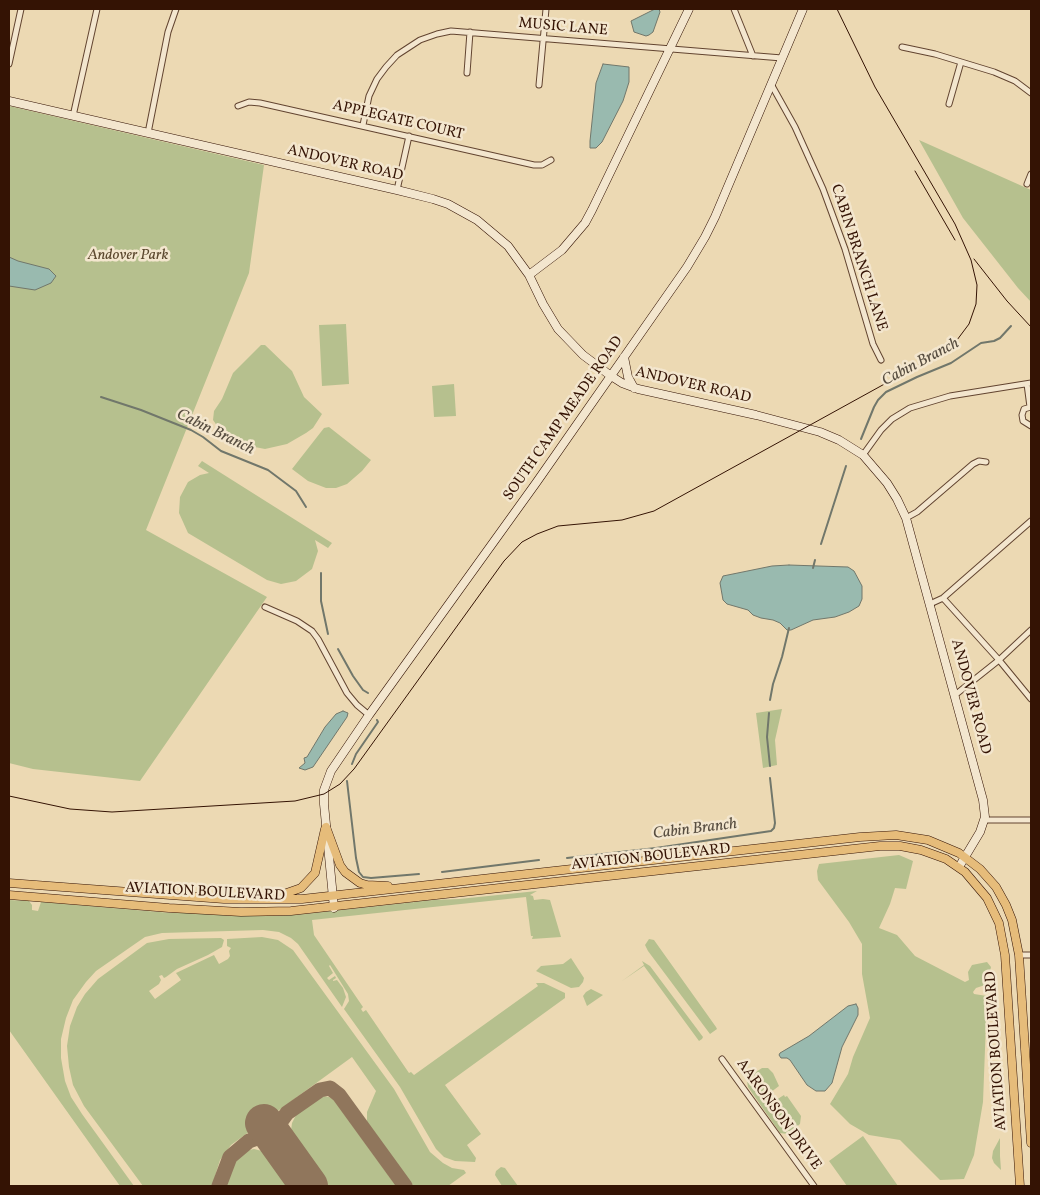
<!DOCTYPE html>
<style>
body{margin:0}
#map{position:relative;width:1040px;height:1195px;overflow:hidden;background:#ecd9b3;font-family:Vollkorn,serif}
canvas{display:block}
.frame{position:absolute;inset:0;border:10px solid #341304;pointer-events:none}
</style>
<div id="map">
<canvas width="1040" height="1195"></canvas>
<div class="frame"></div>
</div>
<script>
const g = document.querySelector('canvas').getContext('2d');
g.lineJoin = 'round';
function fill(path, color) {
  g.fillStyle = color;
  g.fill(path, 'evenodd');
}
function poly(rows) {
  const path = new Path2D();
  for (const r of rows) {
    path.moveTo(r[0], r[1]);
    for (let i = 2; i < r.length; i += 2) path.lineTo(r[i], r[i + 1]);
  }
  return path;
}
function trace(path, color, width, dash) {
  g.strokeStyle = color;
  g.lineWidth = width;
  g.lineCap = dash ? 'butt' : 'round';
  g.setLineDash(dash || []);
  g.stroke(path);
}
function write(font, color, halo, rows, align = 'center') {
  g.font = font + ' Vollkorn,serif';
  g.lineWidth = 5;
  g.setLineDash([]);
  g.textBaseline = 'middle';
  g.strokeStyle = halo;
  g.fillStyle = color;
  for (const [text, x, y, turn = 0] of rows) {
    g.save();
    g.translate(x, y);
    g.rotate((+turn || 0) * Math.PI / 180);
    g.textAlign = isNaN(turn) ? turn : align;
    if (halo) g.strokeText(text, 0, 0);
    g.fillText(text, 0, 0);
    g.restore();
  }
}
fill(poly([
 [9,106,264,165,249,273,146,530,267,597,140,781,33,769,9,763],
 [919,140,1031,190,1031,302,1018,288,963,218],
 [346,324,349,384,322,386,319,325],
 [261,345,265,345,292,371,304,397,322,414,313,428,306,433,287,444,265,449,245,445,225,437,213,420,214,411,222,399,233,373],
 [454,384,456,416,434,417,432,386],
 [329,427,371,460,362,471,347,484,336,488,326,488,308,481,292,469,324,428],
 [202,461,332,543,328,548,315,540,318,551,312,569,296,581,281,584,267,580,188,533,179,513,180,497,188,482,200,475,209,473,198,466],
 [782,709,775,740,777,765,763,768,756,713],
 [899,855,913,861,906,889,895,888,890,904,879,928,897,935,915,956,965,982,969,980,968,972,972,965,987,962,991,967,989,975,985,985,976,988,973,992,974,994,987,996,983,1102,974,1155,964,1179,940,1180,900,1140,869,1135,850,1124,830,1104,848,1074,853,1057,870,1018,862,974,862,944,849,922,818,880,817,871,819,864],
 [537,891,530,895,533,896,534,900,543,899,550,900,561,937,532,939,533,936,531,936,526,897,312,920,314,935,363,1007,361,1009,363,1012,366,1010,409,1073,411,1072,414,1075,538,986,536,983,544,983,565,993,565,998,445,1085,481,1134,467,1145,476,1158,475,1162,455,1161,444,1157,436,1149,400,1087,344,1009,349,1001,348,994,330,965,329,966,333,973,327,978,329,980,335,976,336,978,333,980,333,981,337,980,343,988,346,997,342,1007,298,944,291,938,279,932,263,930,162,933,145,937,96,971,86,982,73,1000,66,1018,61,1039,61,1058,65,1081,71,1097,82,1114,134,1186,120,1186,9,1030,9,900,29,901,32,905,32,910,38,911,41,902,171,913,177,912,235,916,276,916,305,914,433,900,459,899],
 [262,937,278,940,293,950,394,1089,430,1152,443,1163,452,1168,464,1170,466,1173,448,1186,413,1186,367,1122,367,1112,376,1091,352,1057,231,1145,220,1160,212,1186,143,1186,84,1106,73,1085,69,1067,67,1046,70,1026,77,1007,85,994,98,979,147,943,169,939,221,938,224,940,222,947,208,955,177,969,166,977,164,978,162,975,159,976,161,980,159,984,149,991,155,999,181,980,176,973,214,955,219,964,228,959,230,956,229,951,231,948,227,946,227,939],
 [649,939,654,940,716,1027,717,1029,710,1034,648,951,645,945],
 [571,958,584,978,583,982,579,987,571,988,536,971,541,966,563,964],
 [642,961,650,966,703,1037,702,1039,699,1041,644,966,622,981,644,965],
 [591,989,603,995,587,1006,583,996,586,992],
 [762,1068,768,1068,773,1073,779,1086,771,1092,776,1100,784,1095,785,1097,787,1096,801,1116,800,1124,788,1134,780,1133,748,1087,747,1081,750,1076],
 [323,1096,329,1097,334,1100,396,1186,326,1186,297,1146,292,1138,291,1131,292,1123,296,1115,318,1098],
 [863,1136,898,1186,847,1186,829,1161],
 [1000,1138,1000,1156,1001,1170,994,1163,992,1158,993,1151],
 [254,1149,262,1151,270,1154,294,1186,226,1186,235,1160,245,1151],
 [501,1167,505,1168,518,1186,502,1186,495,1175,496,1171]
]), '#b6c08e');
const water = poly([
 [655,9,659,9,660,12,653,32,649,35,646,36,634,32,631,21,655,9],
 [603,64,629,67,629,82,623,101,602,142,596,148,590,148,590,141,596,83,603,64],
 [9,257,18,261,49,269,56,276,51,283,35,290,9,286,9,257],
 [789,565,848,567,854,571,862,586,862,599,859,606,849,612,835,617,813,620,791,630,787,630,780,623,773,620,761,618,753,615,748,610,727,604,723,600,720,583,723,576,772,566,789,565],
 [343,711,348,713,347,717,313,767,305,770,299,768,305,763,304,758,307,757,325,727,336,714,343,711],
 [856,1004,858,1008,858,1015,842,1047,832,1083,825,1091,816,1091,807,1085,790,1060,787,1058,781,1058,779,1055,780,1053,809,1036,848,1006,856,1004]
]);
fill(water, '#99baaf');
trace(water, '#71776b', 1);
trace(poly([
 [101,397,141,410,191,430,203,437,221,451,268,470,296,491,306,507],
 [861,439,874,407,878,400,886,392,917,377,951,363,981,343,994,341,1000,338,1011,326],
 [821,544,846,466],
 [813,568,815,560],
 [321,573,321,601,328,634],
 [338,649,353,676,363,690,368,693],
 [770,700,773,684,782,657,789,628],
 [769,713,767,737,770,766],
 [352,764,356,754,378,722,377,720],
 [347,781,356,858,359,872,363,877,371,878,419,874],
 [567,858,656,848,771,831,774,828,775,823,770,778],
 [442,872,539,860]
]), '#71776b', 2);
trace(poly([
 [278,1143,279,1124,287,1113,320,1090,330,1088,339,1095,405,1186],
 [219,1186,230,1157,249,1141,260,1137,278,1143]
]), '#90765c', 15);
trace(poly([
 [264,1123,309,1186]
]), '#90765c', 38);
const street = poly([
 [734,9,753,56],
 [902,47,935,54,994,72,1015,81,1031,93],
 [9,64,21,9],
 [467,73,470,32],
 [771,84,795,127,823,189,845,249,873,344,881,360],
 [539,85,546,9],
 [949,104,961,62],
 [238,106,249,102,260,103,534,165,542,165,551,160],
 [73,116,97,9],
 [363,125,369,96,377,79,386,67,397,55,420,40,437,34,451,31,782,58],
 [148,133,168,32,176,9],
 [1027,184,1031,174],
 [397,190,409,136],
 [1027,384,1030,407],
 [1031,407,1024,409,1022,415,1023,421,1031,426],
 [863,455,881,430,892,419,910,408,950,396,1031,383],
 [906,518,917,512,973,464,979,461,986,462],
 [943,598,999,660,1031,699],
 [930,604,943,598,1031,521],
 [265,607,297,621,312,631,318,639,347,693,357,705,369,715],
 [955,695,999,660,1031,630],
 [984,820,1031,820],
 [1019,955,1031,955],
 [722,1059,814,1186]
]);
const secondary = poly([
 [9,101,397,190,433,199,448,204,477,220,508,246,529,275,543,304,558,329,583,355,611,376,622,383,638,389,756,415,820,432,839,440,863,455,887,483,897,499,906,518,983,800,985,817,980,832,959,867],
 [529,275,562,250,585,223,592,210,689,9],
 [624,357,628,377,634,388],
 [334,908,324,804,324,790,331,771,369,715,536,483,687,267,705,237,715,217,803,9]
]);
const primary = poly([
 [326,827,340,865,345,872,360,883,367,885,388,886],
 [9,883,224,899,302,899,860,837,896,835,928,840,959,853,980,869,996,887,1006,905,1012,920,1019,955,1031,1143],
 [9,895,169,908,241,912,291,911,880,846,900,846,921,850,946,859,965,872,987,898,999,923,1005,955,1020,1186],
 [278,896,301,888,315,873,325,829]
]);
trace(street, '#624430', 7);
trace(secondary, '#341304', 9);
trace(primary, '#341304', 9);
trace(street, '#f3e6ce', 5);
trace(secondary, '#f3e6ce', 8);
trace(primary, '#e6bc7a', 8);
trace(poly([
 [915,171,955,240],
 [974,259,1007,301,1031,327],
 [9,796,70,809,112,812,295,801,324,794,340,784,354,769,504,561,522,542,537,534,558,526,622,520,654,511,919,365,945,350,957,340,969,324,976,304,977,285,971,260,955,224,875,87,837,9]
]), '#341304', 1);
write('15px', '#341304', '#f3e6ce', [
 ["MUSIC LANE",563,28,5],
 ["APPLEGATE COURT",398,121,13],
 ["ANDOVER ROAD",345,164,13],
 ["CABIN BRANCH LANE",858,258,72],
 ["ANDOVER ROAD",693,386,13],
 ["SOUTH CAMP MEADE ROAD",564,419,-55],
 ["ANDOVER ROAD",970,697,75],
 ["AVIATION BOULEVARD",651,858,-6],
 ["AVIATION BOULEVARD",205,893,3],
 ["AVIATION BOULEVARD",997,1051,-94],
 ["AARONSON DRIVE",778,1115,54]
]);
write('italic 15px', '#5b472d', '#f3e6ce', [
 ["Andover Park",128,256]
]);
write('italic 16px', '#574d40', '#f3e6ce', [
 ["Cabin Branch",921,363,-28],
 ["Cabin Branch",215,433,26],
 ["Cabin Branch",695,830,-7]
]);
</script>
